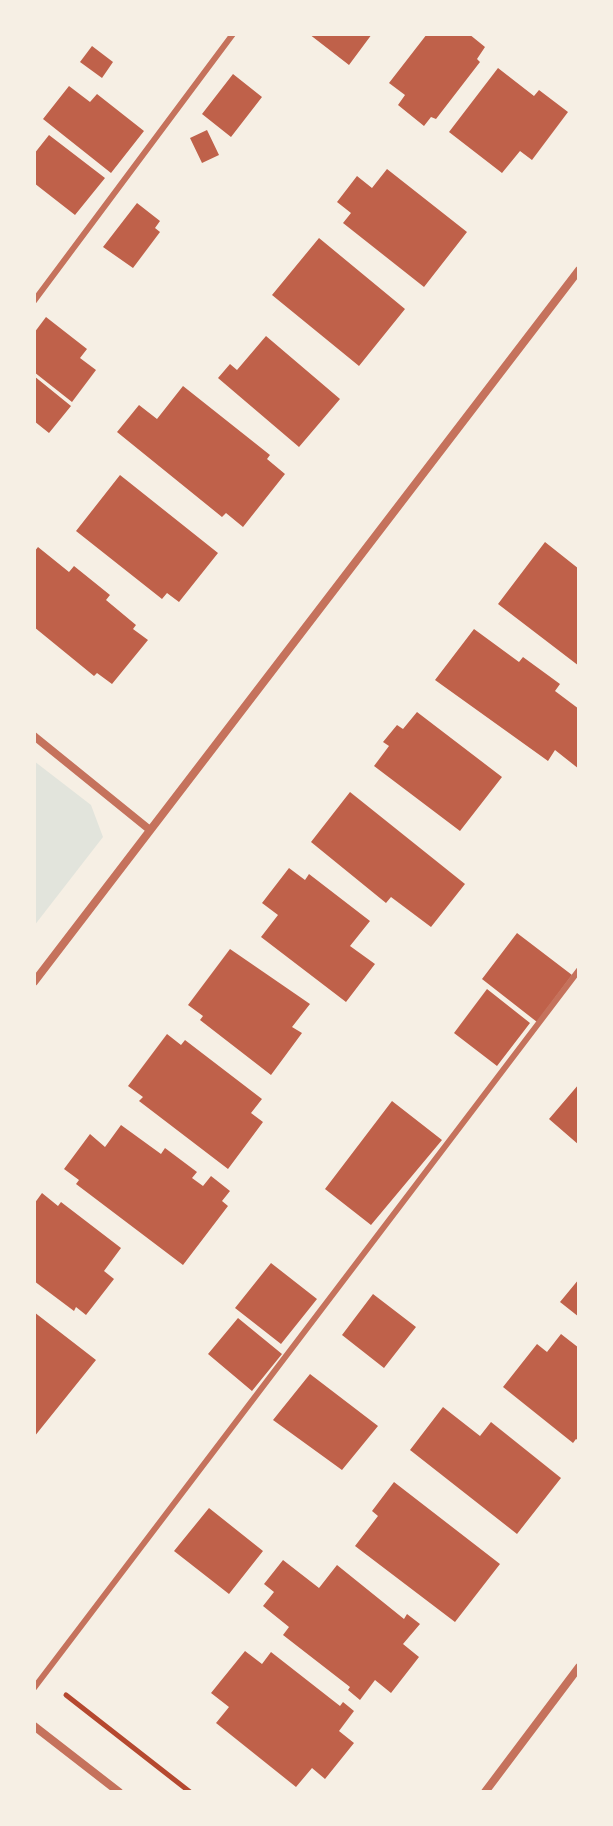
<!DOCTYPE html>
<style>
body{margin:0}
#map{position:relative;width:613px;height:1826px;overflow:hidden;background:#f6efe4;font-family:"Libre Baskerville",serif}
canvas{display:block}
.frame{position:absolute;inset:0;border:36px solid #f6efe4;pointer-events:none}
</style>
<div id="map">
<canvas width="613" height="1826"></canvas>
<div class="frame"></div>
</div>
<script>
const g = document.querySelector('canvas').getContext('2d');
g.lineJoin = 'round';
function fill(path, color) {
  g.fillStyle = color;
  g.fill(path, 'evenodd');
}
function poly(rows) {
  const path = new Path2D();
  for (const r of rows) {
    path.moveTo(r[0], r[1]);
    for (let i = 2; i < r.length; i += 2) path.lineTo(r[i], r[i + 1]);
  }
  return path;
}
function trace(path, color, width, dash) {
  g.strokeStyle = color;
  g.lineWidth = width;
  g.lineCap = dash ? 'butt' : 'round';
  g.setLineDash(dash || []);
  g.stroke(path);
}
fill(poly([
 [34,761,91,805,103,837,34,926]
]), '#e2e4dc');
fill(poly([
 [309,34,372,34,349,65],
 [427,34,469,34,485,47,477,59,480,62,436,119,431,117,424,126,398,105,405,95,389,83],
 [92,46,113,62,102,78,80,62],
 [498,68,534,96,539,90,568,112,532,160,520,151,502,173,449,132],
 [233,74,262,97,231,137,202,114],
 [69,86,90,102,97,94,144,131,111,173,43,119],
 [207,130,219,155,202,163,190,138],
 [49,135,105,178,75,215,34,183,34,154],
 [387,169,467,232,424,287,343,223,351,213,337,202,357,176,372,188],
 [137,203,160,221,155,228,160,232,133,268,103,247],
 [319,238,405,309,359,366,272,295],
 [46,317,87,349,80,358,96,370,72,402,34,372,34,333],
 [266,336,340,399,299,447,218,378,230,364,237,370],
 [34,376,71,406,49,433,34,421],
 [183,386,270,455,267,459,285,474,243,527,226,513,222,517,117,432,139,405,157,419],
 [120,475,218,553,179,602,167,593,162,599,76,531],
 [545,542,579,569,579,666,498,604],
 [38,547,69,572,74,566,110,595,106,600,136,625,133,629,148,640,112,684,97,673,94,676,34,627,34,552],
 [474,629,519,662,523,657,560,684,555,691,579,709,579,769,555,750,548,761,435,680],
 [417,712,502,777,460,831,374,766,389,746,383,742,397,725,403,729],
 [350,792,465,884,431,927,391,897,386,903,311,842],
 [289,868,305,880,309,874,370,921,350,946,375,964,346,1002,261,937,278,915,262,903],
 [517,933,572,975,537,1022,482,979],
 [230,949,310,1004,292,1027,302,1033,271,1075,200,1020,203,1016,188,1005],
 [487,989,530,1023,497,1066,454,1033],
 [167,1034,181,1045,185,1040,262,1099,251,1113,263,1122,228,1169,139,1101,143,1097,128,1086],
 [579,1084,579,1145,549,1119],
 [392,1101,442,1140,371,1225,325,1189],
 [121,1125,161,1154,165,1148,197,1172,192,1178,203,1186,211,1176,230,1191,222,1201,228,1206,183,1265,76,1184,79,1180,64,1169,90,1134,105,1147],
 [42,1193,58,1206,61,1202,121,1248,104,1271,114,1279,86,1315,76,1307,74,1311,34,1281,34,1204],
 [271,1263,317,1299,281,1344,235,1308],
 [579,1279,579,1317,560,1302],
 [373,1294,416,1327,384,1368,342,1335],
 [34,1312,96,1360,34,1437],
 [238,1318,282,1354,252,1391,208,1354],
 [561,1334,579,1348,579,1441,576,1439,573,1443,503,1387,537,1344,547,1352],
 [310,1374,378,1426,342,1470,273,1420],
 [443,1407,480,1436,491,1422,561,1478,517,1534,410,1450],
 [394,1482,500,1564,455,1622,355,1546,378,1516,372,1511],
 [209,1508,263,1551,229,1594,174,1551],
 [283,1560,319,1588,337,1565,404,1619,407,1614,420,1624,403,1644,419,1657,391,1693,375,1680,360,1700,348,1690,350,1687,283,1635,289,1627,263,1606,274,1592,264,1584],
 [245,1651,262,1664,271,1652,340,1706,343,1702,354,1711,339,1731,354,1743,325,1779,312,1768,296,1787,216,1723,229,1707,211,1693]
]), '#bf614a');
trace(poly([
 [66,1695,190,1792]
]), '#b5482f', 5);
trace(poly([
 [34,301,233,34],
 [34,1688,579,970]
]), '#c5725c', 6);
trace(poly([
 [34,736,150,830],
 [34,982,579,270],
 [34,1726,119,1792],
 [485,1792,579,1667]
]), '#c5725c', 8);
</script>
